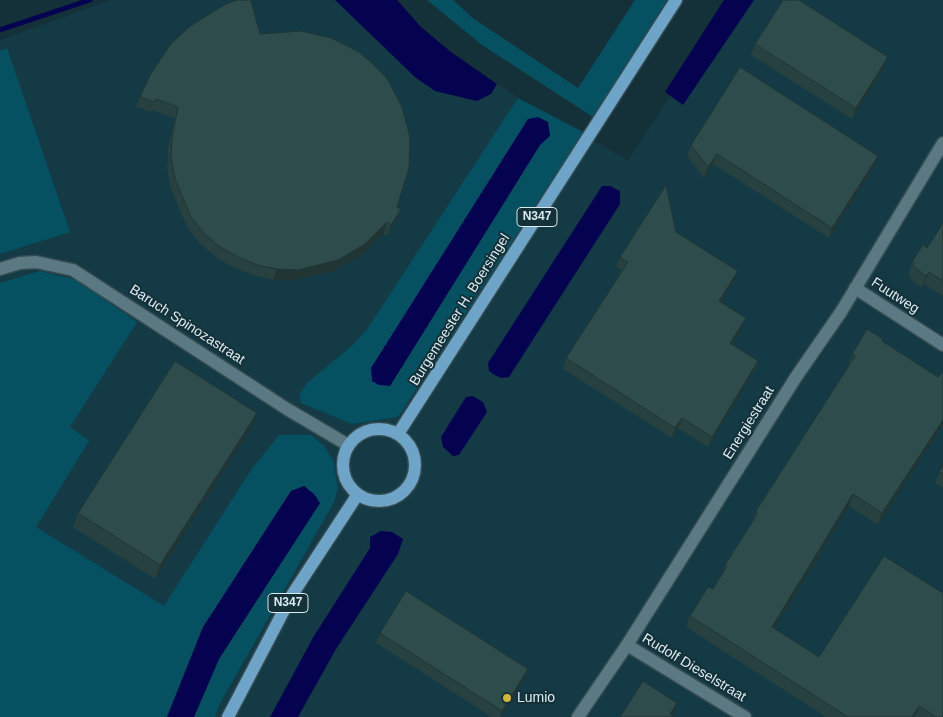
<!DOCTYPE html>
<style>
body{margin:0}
canvas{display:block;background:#143038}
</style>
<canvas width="943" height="717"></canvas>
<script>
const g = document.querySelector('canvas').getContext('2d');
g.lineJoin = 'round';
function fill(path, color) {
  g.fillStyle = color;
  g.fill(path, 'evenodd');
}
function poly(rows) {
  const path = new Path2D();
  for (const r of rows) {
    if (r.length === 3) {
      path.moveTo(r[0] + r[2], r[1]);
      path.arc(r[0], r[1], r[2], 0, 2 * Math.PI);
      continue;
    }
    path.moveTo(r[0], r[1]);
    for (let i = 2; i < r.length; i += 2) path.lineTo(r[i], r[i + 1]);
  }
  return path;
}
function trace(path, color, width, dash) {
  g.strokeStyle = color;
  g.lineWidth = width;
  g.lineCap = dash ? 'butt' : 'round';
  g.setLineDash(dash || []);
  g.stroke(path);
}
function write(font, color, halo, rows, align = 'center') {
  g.font = font + ' Helvetica,sans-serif';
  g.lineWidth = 4;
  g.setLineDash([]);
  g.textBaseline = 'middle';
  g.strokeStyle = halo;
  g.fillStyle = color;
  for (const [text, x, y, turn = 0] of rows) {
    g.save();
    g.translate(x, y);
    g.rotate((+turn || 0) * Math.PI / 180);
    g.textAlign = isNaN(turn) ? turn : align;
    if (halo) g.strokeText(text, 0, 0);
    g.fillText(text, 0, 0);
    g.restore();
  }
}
fill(poly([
 [111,0,392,0,429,39,526,103,628,160,734,0,943,0,943,717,0,717,0,40]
]), '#133a45');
fill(poly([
 [427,0,453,0,474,19,578,88,635,0,667,0,593,117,482,45],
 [7,48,70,232,0,254,0,51],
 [518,98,583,132,398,417,352,424,301,403,299,395,307,383,354,344,368,328],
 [548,122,550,136,540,145,390,386,371,368],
 [40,271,77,280,137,322,70,427,89,441,36,527,164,606,251,470,279,435,311,435,324,446,333,460,338,488,334,502,218,707,215,717,194,717,219,659,320,503,304,486,291,491,203,627,167,717,0,717,0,283]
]), '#055162');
fill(poly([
 [335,0,397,0,421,27,451,52,497,84,491,94,477,101,435,91,416,78],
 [724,0,754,0,683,105,665,92],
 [538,117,548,122,550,136,540,145,390,386,379,385,372,381,371,368,528,119],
 [602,186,610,186,620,191,620,204,509,377,501,378,493,374,489,371,488,363],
 [473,396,483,402,487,412,459,455,453,456,443,447,441,437,466,397],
 [304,486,314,494,320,503,219,659,194,717,167,717,203,627,291,491],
 [381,531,392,532,403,539,398,554,336,649,298,717,270,717,314,636,370,548,370,537]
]), '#05034f');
trace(poly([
 [0,30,90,0]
]), '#05034f', 5);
const minor = poly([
 [0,269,20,263,36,262,73,270,287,409,348,445],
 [855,288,943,345],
 [627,645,745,717],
 [578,717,627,645,796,377,841,312,943,143]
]);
const major = poly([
 [379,465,36],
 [398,434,676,0],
 [228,717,292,595,358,494]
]);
trace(minor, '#354b51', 15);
trace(major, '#354b51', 15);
trace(minor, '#5b7982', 12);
trace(major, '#6ea4c8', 12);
fill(poly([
 [260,34,397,207,401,209,397,220,387,236,384,233,361,255,334,271,294,280,273,280,253,275,234,268,216,257,200,244,187,227,171,189,167,169,168,148,175,118,152,110,150,112,136,107,140,97],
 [755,44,888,57,884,68,852,119,751,55],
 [691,145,874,167,829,238,713,164,704,178,687,156],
 [943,223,943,296,924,284,922,288,910,279,909,272,913,260,927,248],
 [676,232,738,271,734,281,721,302,746,318,742,328,732,344,758,361,754,371,708,447,678,428,672,438,563,369,566,358,622,271,616,267,620,257],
 [883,342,938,377,943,375,943,425,878,525,849,506,774,629,819,657,943,717,826,717,686,627,690,616,713,589,721,576,725,565,752,522,756,511,849,366,848,365,852,354],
 [252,427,155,579,73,527,78,513],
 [943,465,943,488,935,483,939,472],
 [380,633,524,680,501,717,492,717,376,643]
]), '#274140');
fill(poly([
 [888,57,884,68,852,119,856,108],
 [717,154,713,164,704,178,708,167],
 [878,156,874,167,829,238,832,228],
 [401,209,397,220,387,236,391,225],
 [387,222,384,233,361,255,334,271,294,280,273,280,277,269],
 [738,271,734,281,715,311,719,301],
 [929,272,924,284,922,288,926,276],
 [746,318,742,328,726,353,730,343],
 [758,361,754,371,708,447,712,437],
 [257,413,252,427,155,579,160,565],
 [682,418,678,428,672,438,675,428],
 [943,420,943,425,878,525,882,513],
 [853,494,849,506,768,639,772,627],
 [528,669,524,680,501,717,500,717,502,711],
 [677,703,674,714,671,717,670,714],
 [919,706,915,717,912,717]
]), '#203534');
const building = poly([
 [237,0,251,0,260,34,301,31,331,38,359,52,374,65,388,80,402,107,410,137,409,168,397,207,401,209,391,225,387,222,365,244,338,260,298,270,277,269,257,265,238,257,220,247,204,233,191,217,175,179,171,158,172,137,178,107,156,99,154,102,140,97,150,75,170,45,189,27,224,5,237,0],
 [783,0,799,0,888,57,856,108,755,44,783,0],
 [740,67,878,156,832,228,717,154,708,167,691,145,740,67],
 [666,185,676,232,738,271,719,301,746,318,730,343,758,361,712,437,682,418,675,428,566,358,628,262,620,257,666,185],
 [943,223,943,281,929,272,926,276,914,267,913,260,923,245,927,248,943,223],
 [867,329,883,339,882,341,938,377,941,373,943,375,943,420,882,513,853,494,772,627,819,657,884,556,943,593,943,717,937,717,919,706,912,717,848,717,690,616,708,587,713,589,727,566,725,565,758,513,756,511,855,356,852,354,867,329],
 [175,361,257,413,160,565,78,513,175,361],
 [943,465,943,474,939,472,943,465],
 [406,591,528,669,502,711,380,633,406,591],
 [643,681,677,703,670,714,675,717,620,717,643,681]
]);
fill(building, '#2d4c4b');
trace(building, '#203534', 1);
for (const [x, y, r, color] of [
 [507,698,5,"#d6b534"]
]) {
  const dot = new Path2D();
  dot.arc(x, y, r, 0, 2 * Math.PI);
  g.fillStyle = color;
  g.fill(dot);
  trace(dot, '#143038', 2);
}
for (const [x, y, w] of [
 [537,217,40],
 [288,603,40]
]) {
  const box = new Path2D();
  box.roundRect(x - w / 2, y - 9.5, w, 19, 4);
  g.fillStyle = '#143038';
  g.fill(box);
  trace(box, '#dbebf0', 1);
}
write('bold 12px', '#dbebf0', null, [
 ["N347",537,217],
 ["N347",288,603]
]);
write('14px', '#dbebf0', '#143038', [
 ["Fuutweg",895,296,33],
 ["Burgemeester H. Boersingel",460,310,-58],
 ["Baruch Spinozastraat",187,325,33],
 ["Energiestraat",749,423,-58],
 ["Rudolf Dieselstraat",694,668,31]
]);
write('14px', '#dbebf0', '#143038', [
 ["Lumio",517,698]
], 'left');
</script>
